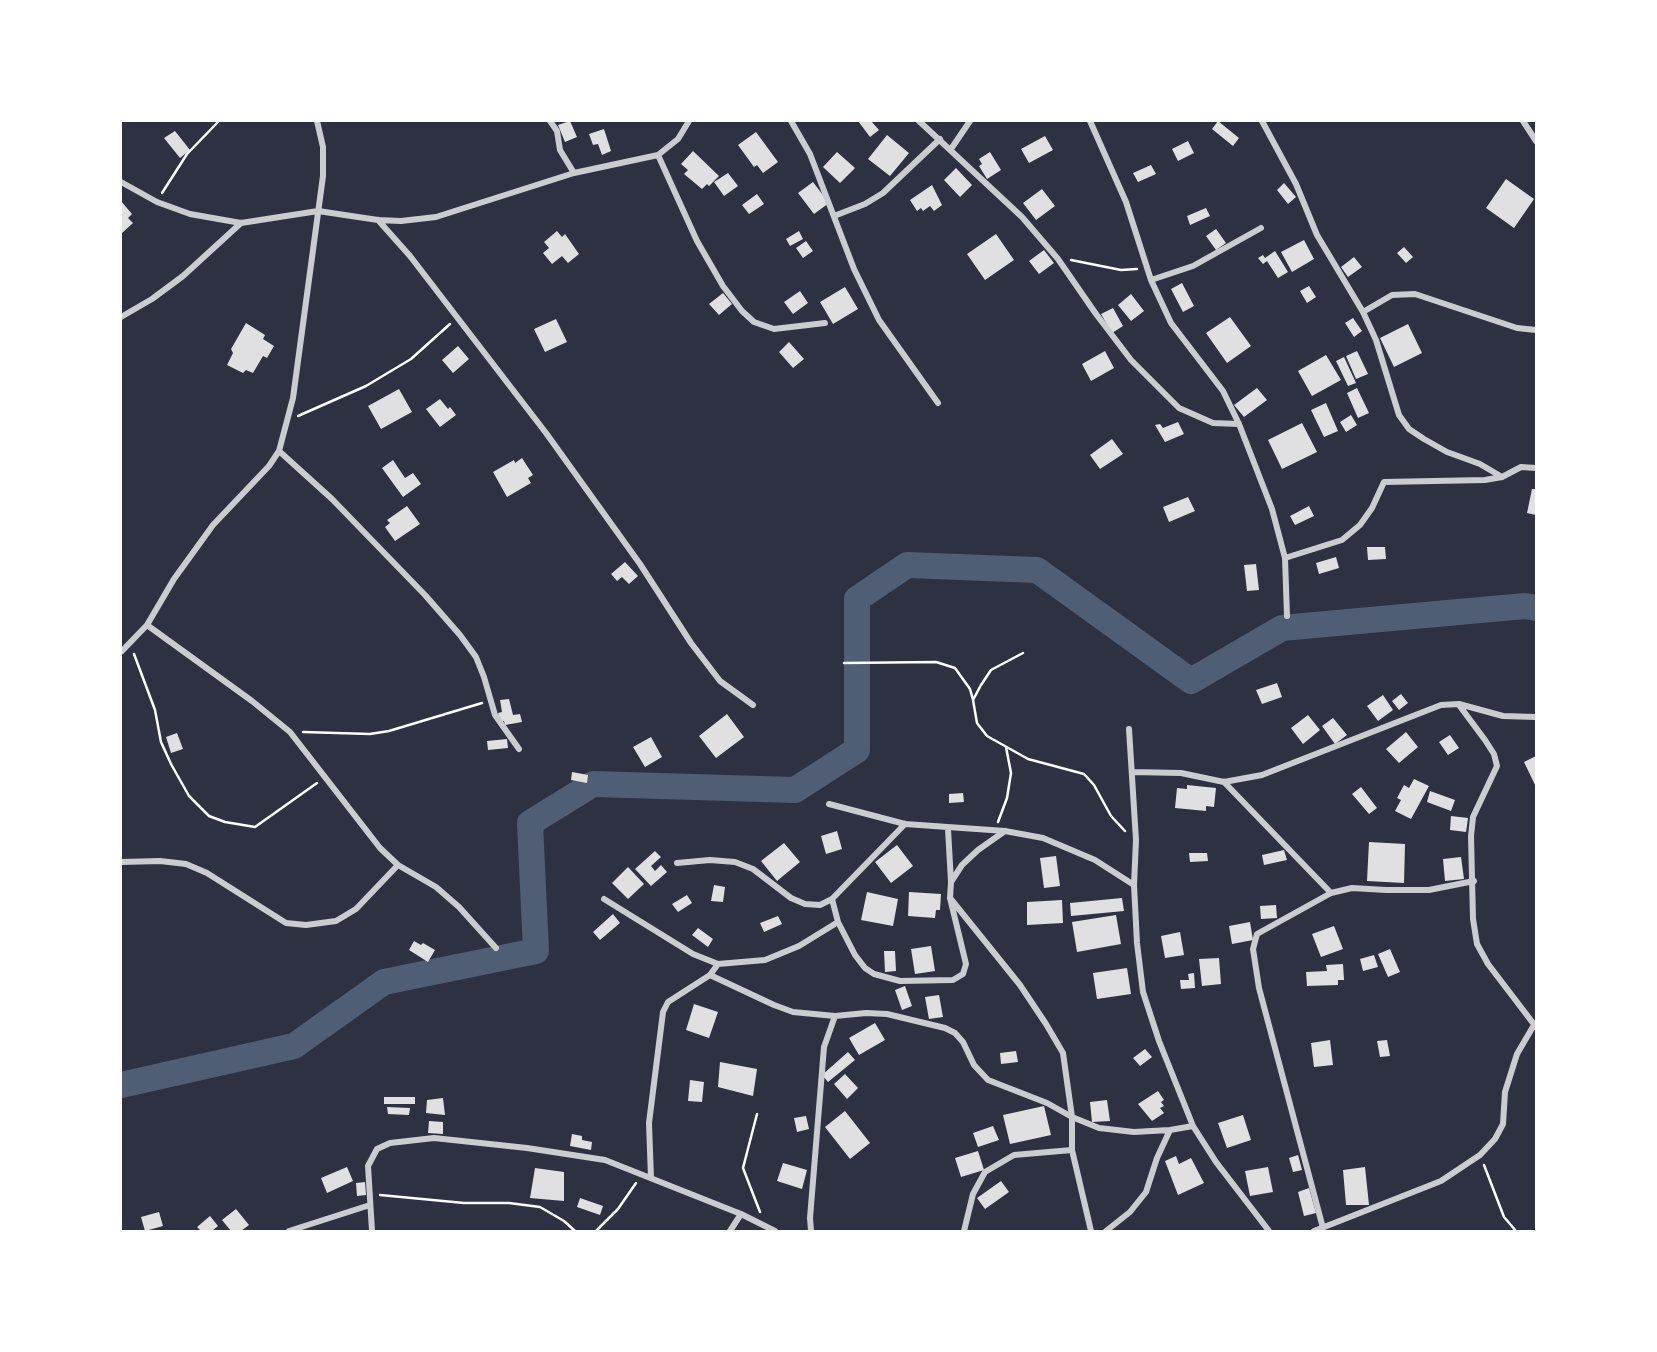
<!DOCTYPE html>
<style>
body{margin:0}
#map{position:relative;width:1657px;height:1352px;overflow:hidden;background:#2d3142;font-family:"Roboto Serif",serif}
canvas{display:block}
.frame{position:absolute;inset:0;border:122px solid #fff;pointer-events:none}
</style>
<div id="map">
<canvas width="1657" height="1352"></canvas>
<div class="frame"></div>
</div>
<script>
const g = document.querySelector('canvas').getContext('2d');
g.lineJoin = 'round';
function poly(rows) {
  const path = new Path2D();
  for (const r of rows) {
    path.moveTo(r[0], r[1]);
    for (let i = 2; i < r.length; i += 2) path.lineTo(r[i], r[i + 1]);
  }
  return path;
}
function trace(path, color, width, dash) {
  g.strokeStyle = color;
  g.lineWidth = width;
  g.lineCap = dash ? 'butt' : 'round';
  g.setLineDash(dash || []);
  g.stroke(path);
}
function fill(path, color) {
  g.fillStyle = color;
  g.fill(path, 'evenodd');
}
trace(poly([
 [121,1085,294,1046,384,982,536,951,530,823,593,784,795,790,857,750,857,599,907,565,1037,570,1191,681,1282,628,1525,606,1536,608]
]), '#4f5d75', 26);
fill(poly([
 [570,121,577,137,565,142,558,125],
 [858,121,871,121,879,130,870,137],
 [1218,121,1239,138,1233,146,1212,129],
 [604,129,611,151,602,155,598,144,593,145,589,134],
 [175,131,190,150,180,158,164,138],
 [756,132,778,162,763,173,757,165,754,167,738,145],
 [887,135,909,153,890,176,868,159],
 [1045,136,1053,150,1029,163,1021,149],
 [1188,141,1194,153,1178,161,1172,149],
 [693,151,719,176,709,186,707,184,702,189,684,174,688,170,681,164],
 [837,152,855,168,840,183,823,167],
 [990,152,1001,170,987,179,979,166,982,164,979,159],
 [1151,165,1156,174,1138,182,1133,173],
 [956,168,972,185,960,197,944,180],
 [728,173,738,186,724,196,714,182],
 [1506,179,1534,199,1514,228,1486,208],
 [813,182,829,203,814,214,798,193],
 [1284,183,1296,197,1288,204,1277,190],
 [932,185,942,205,934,211,930,206,923,211,921,208,917,211,910,200],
 [1042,189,1055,206,1036,220,1023,203],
 [757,194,764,204,749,214,742,205],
 [121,201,132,214,128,218,133,223,121,234],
 [1206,208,1210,216,1190,225,1187,216],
 [1216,229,1226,243,1216,250,1206,236],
 [557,231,562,237,565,234,579,254,568,263,562,256,552,264,543,253,549,248,544,242],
 [799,231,803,239,790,246,786,239],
 [996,234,1014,260,985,280,967,254],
 [1304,240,1314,259,1292,272,1281,252],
 [806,241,813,251,803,258,796,248],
 [1404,247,1413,257,1406,263,1397,253],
 [1044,250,1054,263,1039,274,1029,261],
 [1275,251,1288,272,1278,278,1267,261,1263,264,1258,258,1263,255,1265,258],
 [1354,257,1362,267,1348,277,1341,267],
 [1182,283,1194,306,1183,312,1171,289],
 [1309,286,1316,297,1307,303,1300,291],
 [845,287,858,309,833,324,820,302],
 [800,291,808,303,793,314,784,302],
 [723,293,732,304,719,315,709,304],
 [1131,294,1144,311,1131,321,1118,305],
 [1113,308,1123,326,1112,333,1101,314],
 [1230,317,1251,346,1227,363,1206,333],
 [1353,318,1362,331,1354,337,1345,323],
 [556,319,567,342,545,352,534,329],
 [246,323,265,335,263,339,274,346,267,358,263,356,253,373,246,370,243,373,227,365,233,353,231,349],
 [1408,324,1422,353,1394,367,1380,338],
 [789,342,804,359,793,368,779,352],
 [458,346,469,359,453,373,442,360],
 [1105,351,1114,368,1091,381,1082,364],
 [1357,351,1368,374,1356,379,1346,356],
 [1326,355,1341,380,1312,396,1298,371],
 [1344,357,1356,383,1348,386,1336,361],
 [1257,388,1267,400,1244,417,1234,405],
 [1357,388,1369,413,1358,418,1347,393],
 [399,389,412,412,381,429,368,406],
 [440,399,448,409,450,407,456,415,440,427,426,409],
 [1326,403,1338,431,1324,437,1311,410],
 [1351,415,1357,425,1346,432,1340,422],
 [1178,422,1184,434,1165,442,1155,425,1160,424,1163,428],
 [1302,423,1317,452,1282,469,1268,440],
 [1112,439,1123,454,1100,469,1090,455],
 [522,458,533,475,528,478,531,483,507,497,493,472,514,460,515,463],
 [393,460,405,478,413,473,421,484,403,497,382,468],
 [1532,489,1536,489,1536,515,1527,513],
 [1188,497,1195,511,1169,522,1163,507],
 [407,506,420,524,395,541,385,527,390,523,387,520],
 [1309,506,1314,516,1295,525,1290,516],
 [1367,547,1385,547,1386,559,1368,560],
 [1336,557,1339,568,1319,574,1316,563],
 [625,562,638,576,629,584,622,577,617,581,611,574],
 [1256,564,1259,590,1247,591,1244,565],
 [1277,683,1282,697,1262,704,1256,690],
 [1401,694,1408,703,1399,710,1392,701],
 [1383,695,1393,710,1378,721,1367,706],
 [509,699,513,715,520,714,522,722,505,725,504,721,500,721,498,713,502,712,500,700],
 [727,714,744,737,716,758,699,736],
 [1308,715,1320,730,1303,744,1291,728],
 [1333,718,1347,735,1335,744,1322,726],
 [1406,732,1418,747,1399,763,1386,749],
 [177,733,183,749,171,753,166,737],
 [1450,735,1459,748,1448,755,1439,742],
 [651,737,662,757,645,767,633,747],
 [507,739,508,748,488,750,487,741],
 [1536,756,1536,787,1524,762],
 [572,772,588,775,587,783,571,780],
 [1414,779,1429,786,1411,819,1395,811,1401,800,1397,798,1404,785,1409,788],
 [1187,785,1216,788,1214,807,1206,806,1206,811,1175,808,1177,788,1187,789],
 [1361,787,1377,808,1369,814,1352,794],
 [1430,791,1455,800,1451,811,1427,802],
 [963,793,964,802,949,803,949,794],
 [1451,816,1468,818,1466,832,1450,830],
 [837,831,842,849,826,854,821,836],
 [1369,842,1405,844,1404,883,1367,881],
 [784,843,800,862,777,881,761,861],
 [897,845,913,866,891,883,875,862],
 [1284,850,1287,860,1264,865,1262,855],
 [655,851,661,857,651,866,655,871,661,865,667,872,651,886,635,869],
 [1189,853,1207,853,1208,861,1190,862],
 [1056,856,1060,886,1044,888,1040,858],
 [1461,857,1464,879,1445,881,1443,859],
 [628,867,644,884,628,899,612,883],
 [714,885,725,887,723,902,711,901],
 [867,892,898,899,893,926,861,920],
 [909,892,941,894,940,910,936,910,935,918,908,916],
 [687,895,692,903,678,912,672,904],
 [1122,898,1124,911,1071,916,1070,903],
 [1062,900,1063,923,1027,925,1027,902],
 [1276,905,1277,918,1261,919,1260,906],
 [613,914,620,923,600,940,593,932],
 [1116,915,1121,944,1077,952,1072,922],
 [778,916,782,924,764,932,760,923],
 [1250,922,1253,940,1232,944,1229,926],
 [1334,926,1343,949,1321,957,1312,934],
 [698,928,713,939,708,947,692,935],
 [1180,932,1184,955,1165,958,1161,936],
 [414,941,421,945,423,943,435,950,428,962,409,950],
 [931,946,935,971,915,974,911,949],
 [1390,949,1400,972,1388,977,1378,954],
 [884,951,895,951,896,971,885,972],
 [1374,955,1378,967,1363,971,1360,959],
 [1219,958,1221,984,1202,986,1199,959],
 [1343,964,1344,980,1338,980,1338,985,1307,986,1306,972,1327,971,1326,965],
 [1127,968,1131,994,1097,999,1093,973],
 [1194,973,1195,988,1181,989,1180,980,1189,980,1188,974],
 [905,986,912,1006,902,1010,895,990],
 [939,995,943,1017,929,1019,925,997],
 [694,1004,718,1012,709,1038,686,1030],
 [875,1023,885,1040,859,1055,849,1038],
 [1330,1040,1333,1065,1314,1067,1311,1043],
 [1387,1040,1390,1056,1380,1057,1377,1041],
 [1145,1049,1152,1057,1140,1066,1133,1058],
 [1016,1051,1018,1062,1001,1064,1000,1053],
 [848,1052,855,1060,828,1082,822,1075],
 [720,1062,757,1069,753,1096,718,1087],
 [845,1074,858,1088,847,1099,834,1084],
 [690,1080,704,1082,702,1102,688,1101],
 [1158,1091,1164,1100,1161,1102,1164,1106,1160,1108,1164,1113,1152,1121,1138,1104],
 [384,1097,415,1097,415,1104,384,1104],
 [443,1098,445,1115,426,1113,427,1100],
 [1107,1100,1110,1121,1092,1122,1090,1102],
 [1044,1106,1051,1135,1010,1144,1003,1115],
 [387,1107,410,1108,409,1115,388,1114],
 [845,1111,870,1143,850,1159,825,1127],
 [1243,1115,1251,1140,1227,1148,1218,1123],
 [806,1116,809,1129,797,1132,794,1118],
 [429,1121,443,1122,443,1134,428,1133],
 [993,1126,999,1140,978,1147,973,1133],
 [572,1134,582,1136,582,1140,592,1142,591,1150,570,1146],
 [978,1151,984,1170,961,1177,955,1158],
 [1298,1155,1302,1170,1293,1172,1289,1158],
 [1176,1156,1179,1164,1191,1158,1204,1183,1178,1195,1165,1161],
 [783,1163,807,1170,802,1189,777,1181],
 [347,1167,353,1181,327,1193,321,1178],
 [1268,1167,1273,1192,1250,1196,1245,1171],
 [1365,1167,1369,1205,1346,1205,1343,1170],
 [535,1168,564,1172,564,1201,530,1198],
 [1001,1181,1009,1192,985,1209,977,1198],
 [365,1182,366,1195,357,1196,356,1183],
 [1309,1188,1316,1213,1304,1216,1298,1192],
 [580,1198,603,1206,600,1215,577,1207],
 [236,1209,249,1225,241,1231,231,1231,222,1220],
 [159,1212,163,1226,145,1231,141,1217],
 [210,1216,218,1226,212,1231,201,1231,197,1227]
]), '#e0e0e3');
trace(poly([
 [162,193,187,154,219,121],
 [1071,260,1121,270,1137,269],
 [298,416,366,386,411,359,450,324],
 [1023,653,991,670,981,685,973,700,977,723,987,736,1028,759,1084,774,1094,785,1111,816,1125,831],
 [134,654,155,710,161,742,171,764,189,796,209,816,225,822,255,827,317,783],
 [844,663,936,662,955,668,970,689,973,700],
 [303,732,370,734,389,731,482,703],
 [998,822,1007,798,1011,773,1006,747],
 [757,1114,743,1168,760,1212],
 [1484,1165,1504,1217,1516,1231],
 [380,1195,464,1203,509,1203,540,1207,564,1221,575,1231],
 [596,1231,618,1209,636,1183]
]), '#fff', 2.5);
trace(poly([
 [550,121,557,131,560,150,574,173],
 [791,121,810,154,854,269,879,320,938,403],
 [919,121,1022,217,1058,259,1096,314,1131,360,1179,408,1213,423,1239,424],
 [1090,121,1126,202,1151,280,1171,323,1223,391,1239,424,1272,509,1285,558,1287,616],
 [1262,121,1296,184,1317,235,1363,312,1376,340,1399,415,1409,429,1424,439,1447,452,1480,464,1502,477],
 [1523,121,1536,141],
 [951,149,970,121],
 [658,155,697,241,723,286,742,311,754,322,774,329,825,323],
 [121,182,157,202,190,214,241,223,318,211,378,220,401,221,436,217,574,173,658,155,678,139,689,121],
 [834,216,865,204,883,193,940,139],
 [378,220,410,256,546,433,640,564,691,643,720,681,753,705],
 [1151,280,1193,266,1261,228],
 [1363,312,1392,295,1415,294,1517,328,1536,330],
 [121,317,152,299,183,276,241,223],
 [279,451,332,499,425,595,460,635,476,657,484,677,495,715,519,749],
 [1285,558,1342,540,1360,525,1372,508,1384,482,1485,480,1502,477,1521,467,1536,468],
 [147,625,252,701,290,732,380,848,398,865,436,887,459,907,496,948],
 [121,652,147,625,174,579,213,525,269,466,279,451,293,398,323,176,323,147,317,121],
 [1459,705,1485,740,1494,754,1497,766,1473,817,1471,836,1473,919,1477,944,1488,964,1536,1027],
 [1129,729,1136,840,1134,885,1137,943,1143,992,1159,1041,1193,1126,1216,1162,1269,1231],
 [1132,772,1181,773,1224,782,1262,775,1441,705,1459,704,1503,716,1536,717],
 [1224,782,1331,893],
 [829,804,905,824,1005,831,1043,838,1095,860,1134,885],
 [948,829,951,882],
 [121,862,160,861,186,864,207,873,286,923,306,925,336,921,356,909,398,865],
 [677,863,710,860,735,862,753,869,791,898,805,904,820,905,832,899,905,824],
 [950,898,1020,985,1046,1024,1063,1053,1072,1117,1072,1150,1091,1231],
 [604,899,693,954,718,964,765,960,799,946,838,922],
 [832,899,838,922,855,955,865,968,874,974,900,981,953,980,963,974,966,964,950,898,951,882,962,865,978,850,1005,831],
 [710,975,774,1005,793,1012,835,1016,866,1013,887,1014,945,1028,955,1033,963,1042,974,1065,988,1080,1047,1103,1072,1117,1099,1128,1134,1132,1170,1130,1193,1126],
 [651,1178,649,1123,663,1012,668,1002,710,975,718,964],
 [1323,1228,1259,988,1253,949,1257,934,1331,893,1352,888,1386,890,1429,890,1474,881],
 [289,1231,370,1205],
 [372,1231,368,1166,377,1149,390,1143,434,1138,527,1148,605,1160,741,1214,775,1231],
 [730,1231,741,1214],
 [811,1231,810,1218,824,1047,835,1016],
 [964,1231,973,1194,985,1172,1014,1155,1072,1150],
 [1106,1231,1130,1212,1146,1192,1157,1158,1170,1130],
 [1314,1231,1441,1181,1480,1155,1495,1139,1503,1124,1505,1092,1517,1054,1534,1025]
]), '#caccd0', 6);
</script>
